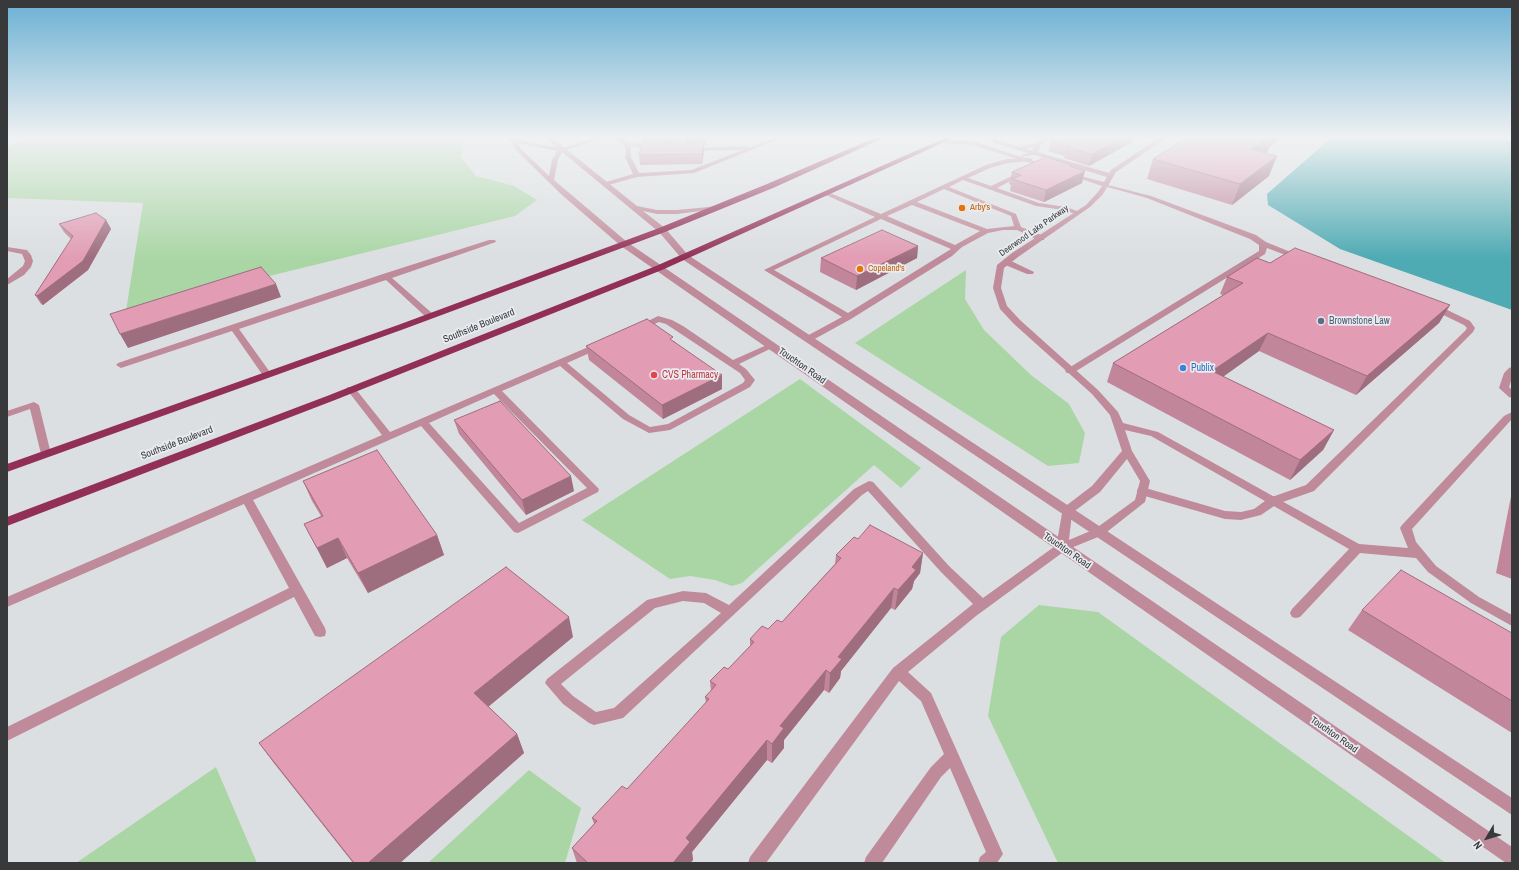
<!DOCTYPE html>
<style>
body{margin:0}
#map{position:relative;width:1519px;height:870px;overflow:hidden;background:#dcdfe2;font-family:"Archivo Narrow",sans-serif}
canvas{display:block}
.frame{position:absolute;inset:0;border:8px solid #38393b;pointer-events:none}
.north{position:absolute;left:1467px;top:818px;width:40px;height:40px;-webkit-text-stroke:3px #e9ecf0;paint-order:stroke;rotate:232deg;font-size:11px;font-weight:700;line-height:16px;text-align:center;color:#38393b}
.north::after{content:'';display:block;margin:auto;width:14px;height:18px;background:#38393b;clip-path:polygon(50% 0,100% 100%,50% 72%,0 100%)}
</style>
<div id="map">
<canvas width="1519" height="870"></canvas>
<div class="frame"></div>
<div class="north">N</div>
</div>
<script>
const g = document.querySelector('canvas').getContext('2d');
g.lineJoin = 'round';
function fill(path, color) {
  g.fillStyle = color;
  g.fill(path, 'evenodd');
}
function poly(rows) {
  const path = new Path2D();
  for (const r of rows) {
    path.moveTo(r[0], r[1]);
    for (let i = 2; i < r.length; i += 2) path.lineTo(r[i], r[i + 1]);
  }
  return path;
}
function trace(path, color, width, dash) {
  g.strokeStyle = color;
  g.lineWidth = width;
  g.lineCap = dash ? 'butt' : 'round';
  g.setLineDash(dash || []);
  g.stroke(path);
}
function write(font, color, halo, rows, align = 'center') {
  g.font = font + ' "Archivo Narrow",sans-serif';
  g.lineWidth = 3.5;
  g.setLineDash([]);
  g.textBaseline = 'middle';
  g.strokeStyle = halo;
  g.fillStyle = color;
  for (const [text, x, y, turn = 0] of rows) {
    g.save();
    g.translate(x, y);
    g.rotate((+turn || 0) * Math.PI / 180);
    g.textAlign = isNaN(turn) ? turn : align;
    if (halo) g.strokeText(text, 0, 0);
    g.fillText(text, 0, 0);
    g.restore();
  }
}
fill(poly([
 [25,137,464,137,461,157,476,176,514,186,537,200,515,216,126,311,143,203,7,198,7,148],
 [966,270,965,299,984,330,1031,375,1069,404,1085,433,1079,463,1048,466,855,343],
 [800,379,921,468,901,488,874,465,742,583,732,586,715,580,690,576,670,579,582,520],
 [1039,605,1098,612,1446,863,1058,863,988,716,1001,637],
 [216,767,257,863,76,863],
 [529,770,581,808,565,863,428,863]
]), '#aad6a5');
fill(poly([
 [1332,137,1493,137,1512,140,1512,310,1340,249,1268,205,1267,194]
]), '#4eaab3');
fill(poly([
 [596,137,606,137,563,151,558,150,596,137],
 [612,137,620,137,629,142,657,147,657,149,655,150,631,146,631,157,639,173,691,170,743,150,688,151,687,150,690,148,746,146,749,148,775,137,784,137,694,173,637,177,605,186,603,185,603,183,633,174,625,157,626,151,624,145,612,137],
 [1045,137,1053,137,1041,145,1037,154,1022,157,1022,155,1032,152,1034,147,1019,150,1016,148,1036,143,1045,137],
 [1030,158,1033,160,1032,161,1008,163,990,168,968,178,991,186,1020,172,1024,172,1024,174,997,188,1039,203,1066,207,1080,212,1080,214,1076,214,1063,210,1036,206,963,180,949,187,1016,214,1021,227,1044,236,1044,240,1038,240,1017,230,1003,230,988,233,962,247,952,256,851,319,811,341,805,341,804,339,805,337,842,317,764,270,875,217,826,195,826,193,830,193,881,214,986,165,1007,159,1030,158],
 [944,189,1011,216,1014,226,987,229,917,202,944,189],
 [912,205,980,231,955,245,887,216,912,205],
 [881,219,951,249,848,313,774,270,881,219],
 [1104,184,1151,196,1256,235,1266,242,1303,257,1299,259,1296,259,1267,248,1265,254,1073,373,1067,373,1065,371,1067,369,1259,251,1259,245,1250,239,1147,198,1104,186,1104,184],
 [489,240,495,240,496,242,392,278,433,314,434,316,433,318,427,318,386,280,239,329,272,375,270,377,264,377,232,331,121,368,116,365,118,363,383,274,489,240],
 [1003,260,1009,260,1034,272,1033,274,1027,274,1003,264,1003,260],
 [1431,305,1437,305,1470,321,1475,328,1473,332,1314,491,1277,504,1261,515,1241,520,1225,519,1138,494,1137,491,1138,488,1142,487,1225,511,1241,512,1254,509,1269,498,1306,485,1465,331,1467,328,1464,325,1431,309,1431,305],
 [658,316,672,320,683,326,733,360,769,344,775,344,776,346,739,364,746,369,755,380,750,387,670,430,649,433,623,419,560,366,502,391,599,489,598,492,518,533,514,532,421,426,253,500,325,628,326,632,325,636,320,637,315,636,294,597,7,741,7,727,289,588,244,504,7,607,7,597,382,435,348,391,346,389,348,387,354,387,390,432,600,342,603,343,604,345,603,347,567,363,629,415,650,427,668,424,743,383,745,380,740,373,666,324,659,322,640,330,636,327,658,316],
 [494,394,587,488,519,523,429,423,494,394],
 [1512,367,1512,378,1509,387,1512,390,1512,398,1509,397,1499,388,1504,373,1509,368,1512,367],
 [34,402,39,405,51,454,46,457,41,454,30,409,7,417,7,411,34,402],
 [869,481,873,482,949,566,983,598,1058,544,1062,543,1066,544,1068,547,1066,550,976,616,908,672,931,693,1003,854,997,863,978,863,980,857,986,852,950,768,941,777,882,863,864,863,866,857,931,767,944,754,921,701,899,681,766,863,748,863,750,857,893,668,973,604,941,572,868,491,862,495,623,718,594,725,589,723,563,704,545,683,547,679,647,600,683,591,706,593,729,605,854,489,869,481],
 [683,601,704,603,721,613,614,708,596,712,573,696,561,684,655,608,683,601]
]), '#bf8a99');
fill(poly([
 [985,137,993,137,999,141,1109,173,1111,170,1160,137,1168,137,1116,172,1103,194,1090,207,1018,257,1004,268,1001,288,1007,306,1020,320,1098,390,1118,412,1123,423,1158,432,1359,544,1408,548,1400,528,1402,525,1504,416,1512,412,1512,419,1412,529,1416,542,1436,566,1479,597,1512,615,1512,626,1471,603,1428,572,1416,558,1360,553,1300,617,1296,618,1292,617,1290,613,1292,609,1349,549,1151,436,1125,430,1132,451,1150,481,1145,502,1103,535,1066,550,1062,551,1058,550,1056,547,1063,508,1092,486,1122,451,1110,415,1092,394,1014,324,1000,309,993,288,997,265,1012,253,1086,205,1098,192,1102,186,1069,175,1069,173,1104,182,1107,177,995,143,985,137],
 [1127,459,1140,481,1135,500,1095,529,1069,540,1072,513,1100,492,1127,459],
 [944,140,972,141,1049,166,1044,167,972,145,942,143,942,141,944,140],
 [7,247,27,250,31,255,33,261,31,267,24,275,7,285,7,279,23,266,25,261,22,254,7,251,7,247]
]), '#bf8a99');
fill(poly([
 [508,137,514,137,531,143,556,147,544,137,551,137,637,206,657,210,677,210,719,206,719,208,717,209,677,214,657,214,643,211,665,228,688,255,1512,798,1512,815,682,259,659,232,562,152,558,160,554,180,627,242,1512,847,1512,863,1506,863,621,246,562,195,517,151,508,137],
 [518,143,557,151,552,160,549,176,521,149,518,143]
]), '#bf8a99');
fill(poly([
 [877,137,886,137,773,188,665,232,404,329,7,472,7,464,398,325,659,228,767,184,877,137],
 [947,137,956,137,662,270,335,400,7,526,7,517,327,396,656,266,947,137]
]), '#922f56');
fill(poly([
 [644,137,707,137,705,146,704,146,704,152,702,164,640,165,639,155,645,140],
 [1056,137,1133,137,1132,142,1089,166,1064,158,1065,156,1048,151,1051,140],
 [1269,148,1268,151,1265,153,1269,176,1232,205,1147,179,1153,159],
 [1072,165,1072,167,1082,183,1044,202,1010,191,1011,185,1009,184,1012,172],
 [106,220,111,229,88,270,43,305,41,304,35,295,71,239,64,232,59,224],
 [918,246,917,258,856,290,820,272,821,258],
 [1270,263,1450,305,1439,323,1356,395,1259,351,1223,377,1334,430,1323,450,1290,480,1107,382,1113,363,1223,295,1220,294,1227,277],
 [674,341,722,389,663,419,589,360,586,346],
 [454,420,574,491,526,515,459,434],
 [303,481,437,535,444,555,368,593,347,558,327,568,304,524,321,516,312,501],
 [1512,491,1512,579,1496,573],
 [858,539,923,553,920,573,914,581,912,589,895,610,891,608,841,671,840,678,829,693,824,690,784,740,784,748,772,763,767,760,692,852,693,860,690,863,577,863,572,848,594,824,592,818,627,789,706,703,705,697,711,691,710,681,728,669,750,646,750,639,782,622,835,564,836,555],
 [1362,610,1512,633,1512,733,1348,630],
 [573,637,488,706,517,734,524,753,400,863,353,863,273,762,259,743]
]), '#c2869b');
fill(poly([
 [688,137,689,137,690,146,685,140],
 [705,137,707,137,705,146],
 [1123,137,1133,137,1132,142,1089,166,1092,154],
 [1268,137,1283,137,1269,148,1268,151,1244,169,1251,149],
 [704,142,704,152,702,164,702,154],
 [1277,156,1269,176,1232,205,1240,184],
 [1085,171,1082,183,1044,202,1046,190],
 [106,220,111,229,88,270,43,305,37,296],
 [918,246,917,258,856,290,857,276],
 [276,284,281,297,128,348,120,334],
 [1450,305,1439,323,1356,395,1367,376],
 [1268,333,1259,351,1204,390,1212,371],
 [722,375,722,389,663,419,662,405],
 [1334,430,1323,450,1290,480,1300,460],
 [571,476,574,491,526,515,522,500],
 [437,535,444,555,368,593,358,573],
 [338,538,347,558,327,568,317,548],
 [923,553,920,573,914,581,912,589,895,610,898,590,912,567],
 [894,588,891,608,841,671,840,678,829,693,830,673,838,657],
 [569,617,573,637,482,712,474,693],
 [826,670,824,690,784,740,784,748,772,763,772,744,780,726],
 [517,734,524,753,400,863,368,863],
 [767,740,767,760,692,852,693,860,690,863,673,863,686,838]
]), '#9e6d7e');
const building = poly([
 [675,137,688,137,685,140,687,143,704,142,702,154,639,155,643,139,674,144,679,141,675,137],
 [1056,137,1123,137,1092,154,1067,147,1070,146,1051,140,1056,137],
 [1188,137,1268,137,1251,149,1277,156,1240,184,1153,159,1188,137],
 [1046,157,1072,165,1070,166,1085,171,1046,190,1012,179,1021,175,1012,172,1046,157],
 [96,213,106,220,83,261,37,296,35,295,73,236,59,224,96,213],
 [882,230,918,246,857,276,821,258,882,230],
 [1295,248,1450,305,1367,376,1268,333,1212,371,1334,430,1300,460,1113,363,1243,283,1227,277,1257,258,1270,263,1295,248],
 [261,267,276,284,120,334,110,314,261,267],
 [647,319,673,337,670,339,722,375,662,405,586,346,647,319],
 [500,401,571,476,522,500,454,420,500,401],
 [377,450,437,535,358,573,338,538,317,548,304,524,323,516,303,481,377,450],
 [870,525,923,553,912,567,916,570,898,590,894,588,838,657,842,659,830,673,826,670,780,726,784,728,772,744,767,740,686,838,690,842,673,863,588,863,572,848,597,821,592,818,622,786,627,789,709,699,705,697,716,685,710,681,724,667,728,669,754,642,750,639,762,626,768,629,777,620,782,622,841,558,836,555,854,537,858,539,870,525],
 [506,567,569,617,474,693,517,734,368,863,354,863,259,743,506,567],
 [1401,570,1512,633,1512,701,1362,610,1401,570]
]);
fill(building, '#e29cb4');
trace(building, '#9e6d7e', 1);
const sky = g.createLinearGradient(0, 0, 0, 259);
sky.addColorStop(0, '#6ab0d3');
sky.addColorStop(0.53, '#eff1f2');
sky.addColorStop(1, '#eff1f200');
g.fillStyle = sky;
g.fillRect(0, 0, 1519, 259);
for (const [x, y, r, color] of [
 [962,208,4,"#e8710a"],
 [860,269,4,"#e8710a"],
 [1321,321,4,"#5c6f8a"],
 [1183,368,4,"#3f7fe0"],
 [654,375,4,"#e0444e"]
]) {
  const dot = new Path2D();
  dot.arc(x, y, r, 0, 2 * Math.PI);
  g.fillStyle = color;
  g.fill(dot);
  trace(dot, '#e9ecf0', 1.5);
}
write('9px', '#c56008', '#e9ecf0', [
 ["Arby's",970,208],
 ["Copeland's",868,269]
], 'left');
write('9px', '#38393b', '#e9ecf0', [
 ["Deerwood Lake Parkway",1034,231,-35]
]);
write('10px', '#4e5e75', '#e9ecf0', [
 ["Brownstone Law",1329,321]
], 'left');
write('10px', '#38393b', '#e9ecf0', [
 ["Southside Boulevard",479,326,-22],
 ["Touchton Road",802,366,35],
 ["Southside Boulevard",177,443,-21],
 ["Touchton Road",1067,551,35],
 ["Touchton Road",1334,735,35]
]);
write('10px', '#366cbe', '#e9ecf0', [
 ["Publix",1191,368]
], 'left');
write('10px', '#be3a42', '#e9ecf0', [
 ["CVS Pharmacy",662,375]
], 'left');
</script>
